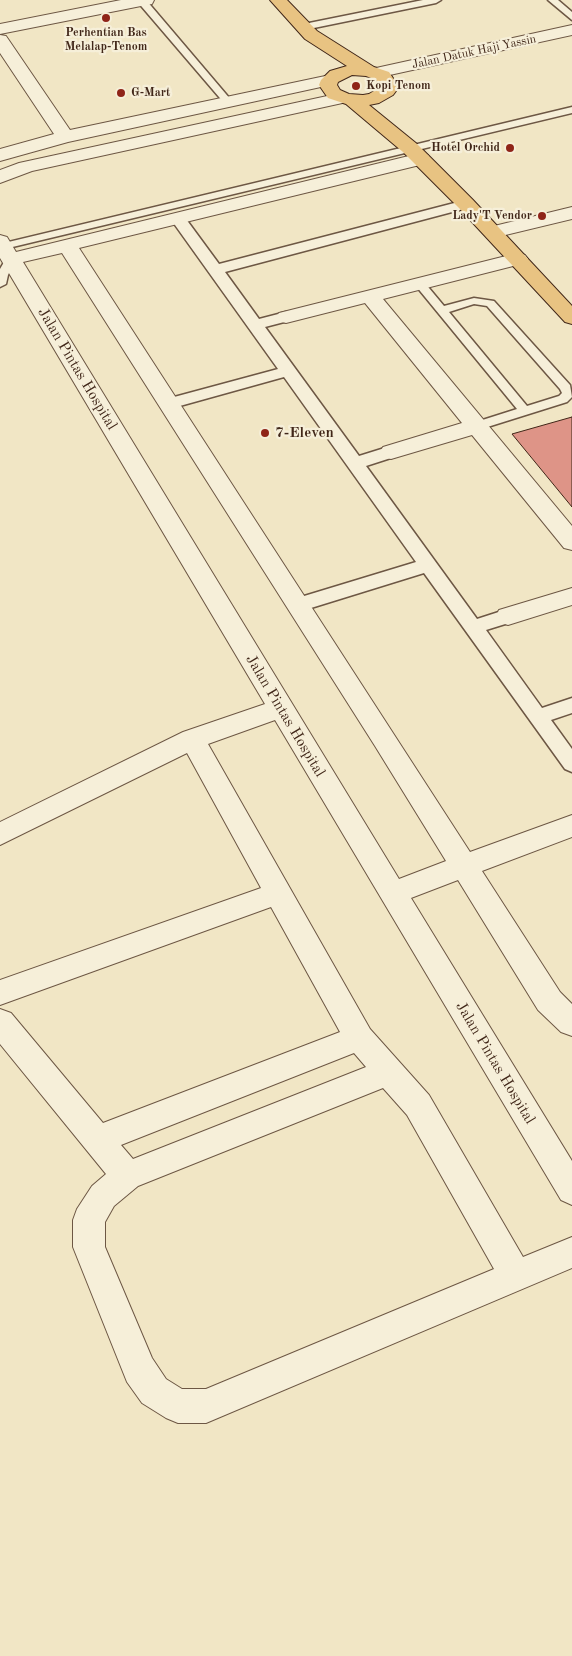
<!DOCTYPE html>
<style>
body{margin:0}
canvas{display:block;background:#f1e6c5}
</style>
<canvas width="572" height="1656"></canvas>
<script>
const g = document.querySelector('canvas').getContext('2d');
g.lineJoin = 'round';
function fill(path, color) {
  g.fillStyle = color;
  g.fill(path, 'evenodd');
}
function poly(rows) {
  const path = new Path2D();
  for (const r of rows) {
    path.moveTo(r[0], r[1]);
    for (let i = 2; i < r.length; i += 2) path.lineTo(r[i], r[i + 1]);
  }
  return path;
}
function trace(path, color, width, dash) {
  g.strokeStyle = color;
  g.lineWidth = width;
  g.lineCap = dash ? 'butt' : 'round';
  g.setLineDash(dash || []);
  g.stroke(path);
}
function write(font, color, halo, rows, align = 'center') {
  g.font = font + ' "Old Standard TT",serif';
  g.lineWidth = 4.5;
  g.setLineDash([]);
  g.textBaseline = 'middle';
  g.strokeStyle = halo;
  g.fillStyle = color;
  for (const [text, x, y, turn = 0] of rows) {
    g.save();
    g.translate(x, y);
    g.rotate((+turn || 0) * Math.PI / 180);
    g.textAlign = isNaN(turn) ? turn : align;
    if (halo) g.strokeText(text, 0, 0);
    g.fillText(text, 0, 0);
    g.restore();
  }
}
const building = poly([
 [572,417,572,507,512,434,572,417]
]);
fill(building, '#de9487');
trace(building, '#412719', 1);
const service = poly([
 [136,0,146,0,231,100,231,104,225,104,136,0],
 [423,0,441,0,436,3,304,30,299,27,304,24,423,0],
 [548,0,558,0,572,12,572,20,548,0],
 [572,107,572,113,0,250,0,244,572,107],
 [11,256,16,259,8,275,6,284,0,287,0,269,7,257,11,256],
 [420,281,424,282,444,306,474,298,494,301,570,385,572,397,567,402,481,429,473,429,471,426,473,423,517,409,416,286,414,284,420,281],
 [474,304,487,306,560,389,562,393,559,396,527,406,449,312,474,304]
]);
const pedestrian = poly([
 [466,200,471,201,473,204,471,207,225,272,259,319,286,312,292,314,294,317,292,320,265,327,359,456,391,446,397,448,400,452,397,456,366,466,477,619,508,609,515,611,518,616,515,621,486,630,542,708,572,698,572,713,551,720,572,749,572,772,565,769,424,573,298,612,291,610,289,605,291,600,416,562,284,377,169,409,163,408,161,404,163,400,278,369,170,218,173,215,183,215,219,264,466,200]
]);
const minor = poly([
 [121,0,154,0,152,4,146,5,0,34,0,24,121,0],
 [572,25,572,35,376,78,370,77,367,73,370,69,376,68,572,25],
 [0,35,6,36,70,130,330,75,336,76,339,80,336,84,330,85,68,142,0,161,0,149,54,134,0,53,0,35],
 [341,93,347,94,350,98,347,102,32,171,0,183,0,170,19,163,341,93],
 [421,153,428,155,430,159,428,163,79,248,470,852,572,815,572,837,482,871,560,992,572,1004,572,1036,561,1032,538,1010,458,880,411,898,572,1161,572,1205,561,1200,275,720,208,744,370,1029,429,1095,523,1257,572,1237,572,1268,206,1423,178,1423,166,1418,142,1403,127,1382,73,1247,73,1220,77,1209,92,1186,106,1174,0,1044,0,1009,11,1013,103,1123,340,1032,271,907,0,1005,0,980,261,888,187,753,0,845,0,822,183,732,265,704,0,258,0,235,7,237,16,252,421,153],
 [62,253,375,746,446,861,399,879,23,262,62,253],
 [354,1053,366,1067,133,1159,121,1145,354,1053],
 [383,1088,407,1115,494,1269,206,1389,182,1389,166,1379,152,1358,105,1247,105,1222,114,1206,138,1186,383,1088],
 [572,207,572,219,493,238,486,236,483,232,486,228,572,207],
 [518,253,525,255,528,259,525,263,383,299,572,526,572,550,564,548,472,435,391,459,383,457,380,452,383,447,462,423,365,303,286,323,279,321,276,317,279,313,518,253],
 [572,588,572,605,508,625,499,622,496,616,499,610,572,588]
]);
const primary = poly([
 [270,0,287,0,317,31,374,67,389,72,398,86,396,91,393,95,379,103,369,105,417,144,473,200,572,306,572,324,565,322,459,208,403,152,346,104,328,98,319,85,321,80,330,71,347,66,305,39,270,0],
 [352,75,366,76,376,80,379,88,369,94,363,95,349,94,340,90,337,85,338,82,352,75]
]);
trace(service, '#6d5744', 3);
trace(pedestrian, '#6d5744', 3);
trace(minor, '#6d5744', 2);
trace(primary, '#412719', 2);
fill(service, '#f6efd9');
fill(pedestrian, '#f6efd9');
fill(minor, '#f6efd9');
fill(primary, '#e8c382');
for (const [x, y, r, color] of [
 [106,18,5,"#8f2418"],
 [356,86,5,"#8f2418"],
 [121,93,5,"#8f2418"],
 [510,148,5,"#8f2418"],
 [542,216,5,"#8f2418"],
 [265,433,5,"#8f2418"]
]) {
  const dot = new Path2D();
  dot.arc(x, y, r, 0, 2 * Math.PI);
  g.fillStyle = color;
  g.fill(dot);
  trace(dot, '#f6efd9', 2);
}
write('bold 12px', '#412719', '#f6efd9', [
 ["Perhentian Bas",106,33,"center"],
 ["Melalap-Tenom",106,47,"center"],
 ["Kopi Tenom",366,86],
 ["G-Mart",131,93],
 ["Hotel Orchid",500,148,"right"],
 ["Lady'T Vendor",532,216,"right"]
], 'left');
write('12px', '#412719', '#f6efd9', [
 ["Jalan Datuk Haji Yassin",474,52,-12]
]);
write('15px', '#412719', '#f6efd9', [
 ["Jalan Pintas Hospital",77,369,59],
 ["Jalan Pintas Hospital",285,716,59],
 ["Jalan Pintas Hospital",495,1063,59]
]);
write('bold 15px', '#412719', '#f6efd9', [
 ["7-Eleven",275,433]
], 'left');
</script>
